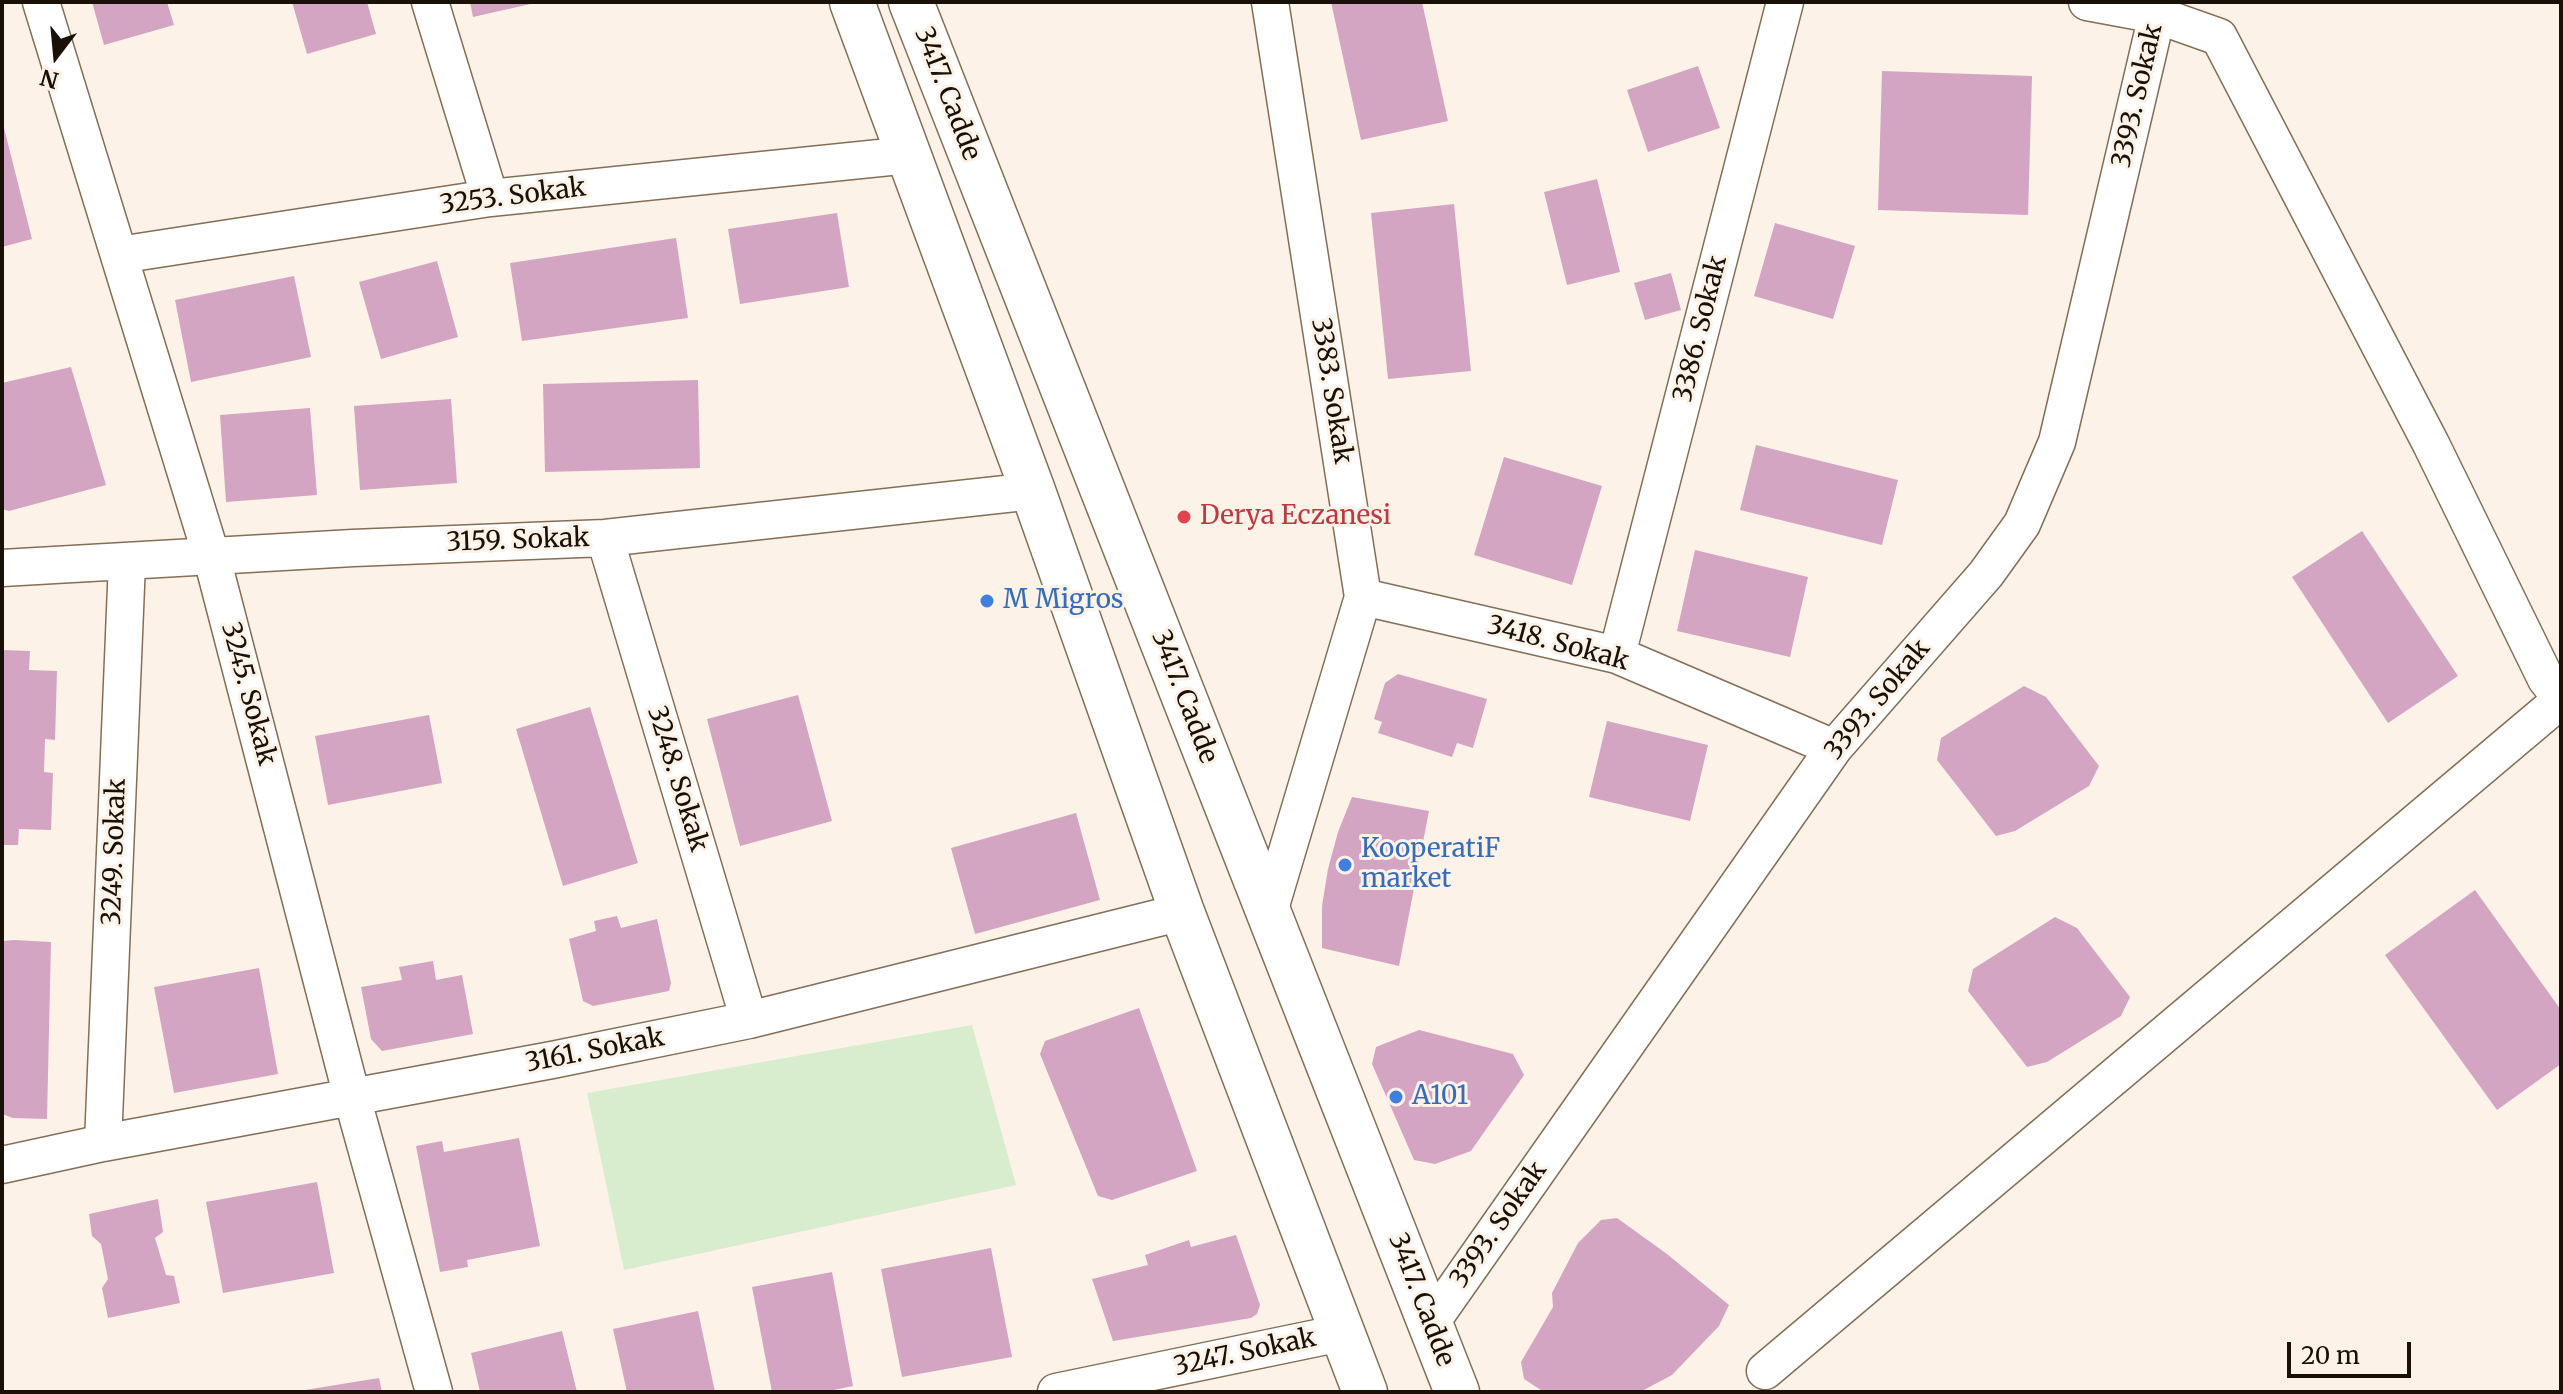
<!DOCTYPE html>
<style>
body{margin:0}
#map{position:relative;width:2563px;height:1394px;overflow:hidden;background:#fdf2e7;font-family:Merriweather,serif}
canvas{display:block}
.frame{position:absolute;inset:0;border:4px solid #191107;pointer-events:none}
.north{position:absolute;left:16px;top:16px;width:80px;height:80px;-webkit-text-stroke:6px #fdf2e7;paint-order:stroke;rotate:196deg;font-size:22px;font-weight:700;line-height:32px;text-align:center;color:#191107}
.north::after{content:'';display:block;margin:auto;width:28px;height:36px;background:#191107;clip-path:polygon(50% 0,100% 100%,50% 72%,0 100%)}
.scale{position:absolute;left:2287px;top:1342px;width:124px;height:36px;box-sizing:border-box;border:4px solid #191107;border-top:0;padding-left:10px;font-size:24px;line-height:28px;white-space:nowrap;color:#191107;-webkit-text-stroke:6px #fdf2e7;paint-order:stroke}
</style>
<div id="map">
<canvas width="2563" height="1394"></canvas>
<div class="frame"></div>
<div class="north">N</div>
<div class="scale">20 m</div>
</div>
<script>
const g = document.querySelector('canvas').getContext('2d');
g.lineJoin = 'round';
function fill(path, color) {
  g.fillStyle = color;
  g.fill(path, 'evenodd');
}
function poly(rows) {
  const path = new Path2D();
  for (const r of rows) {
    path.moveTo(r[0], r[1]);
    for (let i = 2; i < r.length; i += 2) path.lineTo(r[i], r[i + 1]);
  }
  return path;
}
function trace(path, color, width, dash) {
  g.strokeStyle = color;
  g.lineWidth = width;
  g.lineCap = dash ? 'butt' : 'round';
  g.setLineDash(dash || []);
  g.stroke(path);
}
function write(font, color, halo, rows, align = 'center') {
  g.font = font + ' Merriweather,serif';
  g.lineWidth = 6;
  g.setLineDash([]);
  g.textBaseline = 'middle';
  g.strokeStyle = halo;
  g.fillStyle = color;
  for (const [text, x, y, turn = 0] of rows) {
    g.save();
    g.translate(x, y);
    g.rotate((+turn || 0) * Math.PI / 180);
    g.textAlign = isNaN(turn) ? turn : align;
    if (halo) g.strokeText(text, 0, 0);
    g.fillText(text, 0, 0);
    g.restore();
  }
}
fill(poly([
 [972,1025,1016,1185,624,1270,587,1093]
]), '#d8edce');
fill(poly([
 [92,2,167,2,174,25,104,45],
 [292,2,367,2,376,34,307,54],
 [470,2,534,2,535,3,473,17],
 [1331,2,1422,2,1448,121,1361,140],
 [1698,66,1720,128,1648,152,1627,90],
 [1882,71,2032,76,2028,215,1878,210],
 [3,124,32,239,2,247,2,125],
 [1597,179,1620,272,1567,285,1544,192],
 [1454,204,1471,371,1388,379,1371,213],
 [837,213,849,287,740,304,728,229],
 [1775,223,1855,246,1833,319,1754,296],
 [676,238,688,318,522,341,510,263],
 [437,261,458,337,381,359,359,282],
 [1671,273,1681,310,1645,320,1634,283],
 [294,276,311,357,191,382,175,300],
 [71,367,106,485,9,511,2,509,2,383],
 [698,380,700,468,545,472,543,384],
 [451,399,457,483,360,490,354,406],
 [310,408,317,495,226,502,220,415],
 [1756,445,1898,480,1882,545,1740,510],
 [1504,457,1602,486,1572,585,1474,555],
 [2362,531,2458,676,2388,723,2292,577],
 [1695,550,1808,577,1790,657,1677,631],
 [2,650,30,651,29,670,57,671,55,740,45,739,44,772,53,773,51,830,19,829,18,845,2,845],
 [1398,674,1487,699,1473,748,1457,743,1452,757,1378,733,1382,722,1374,719,1385,683],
 [2024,686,2046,697,2099,766,2089,786,2015,831,1996,836,1937,760,1941,738],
 [798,695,832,821,740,846,707,719],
 [590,707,638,863,563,886,516,729],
 [429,715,442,783,328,805,315,736],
 [1607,721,1708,745,1690,821,1589,797],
 [1352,797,1429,811,1399,966,1322,948,1322,906,1328,869,1338,832],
 [1076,813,1100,900,975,934,951,848],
 [2475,890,2561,1010,2561,1064,2497,1110,2385,955],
 [617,916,621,928,657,919,671,983,669,991,593,1006,583,1001,569,939,596,931,594,921],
 [2055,917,2077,928,2130,997,2121,1016,2047,1062,2027,1067,1968,991,1973,969],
 [14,940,51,942,47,1119,13,1118,2,1114,2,941],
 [433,961,436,980,462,975,473,1034,382,1051,371,1039,361,987,402,980,399,967],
 [259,968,278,1074,174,1093,154,987],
 [1139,1008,1197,1171,1112,1200,1098,1196,1040,1054,1045,1041],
 [1419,1030,1513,1054,1524,1075,1471,1151,1435,1164,1414,1160,1372,1064,1376,1047],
 [519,1138,540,1246,467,1260,468,1267,440,1272,416,1146,442,1141,444,1152],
 [317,1182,334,1273,223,1293,206,1202],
 [158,1199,163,1232,155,1238,166,1275,174,1276,180,1303,108,1318,102,1288,108,1279,101,1244,92,1236,89,1214],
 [1617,1218,1667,1254,1729,1305,1719,1326,1672,1375,1640,1392,1544,1392,1524,1379,1521,1362,1553,1307,1552,1293,1578,1243,1601,1220],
 [1236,1235,1260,1305,1257,1314,1251,1318,1113,1341,1092,1279,1148,1265,1145,1255,1189,1240,1191,1247],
 [991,1248,1012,1357,902,1377,881,1269],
 [832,1272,853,1386,824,1392,772,1392,752,1287],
 [698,1311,715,1392,627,1392,613,1329],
 [562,1331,577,1392,480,1392,471,1353],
 [379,1378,382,1392,305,1392,305,1390]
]), '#d4a4c3');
const street = poly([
 [41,2,212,558,352,1097,434,1392],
 [430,2,490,198],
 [2087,2,2157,15,2219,37,2431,444,2546,679,2561,698],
 [119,255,490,198,909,155],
 [605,538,749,1020],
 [2,568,353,548,605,538,1033,491],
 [1363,597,1617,655,1834,748],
 [1617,655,1785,2],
 [1269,912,1363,597,1270,2],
 [103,1143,127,562],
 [2,1165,103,1143,552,1060,749,1020,1182,912],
 [1430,1324,1834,748,1986,574,2022,524,2057,442,2160,2],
 [1765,1371,2561,700],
 [1056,1392,1341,1333]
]);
const secondary = poly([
 [852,2,1033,491,1182,912,1365,1392],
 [911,2,1457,1392]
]);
trace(street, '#856e56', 39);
trace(secondary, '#856e56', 47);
trace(street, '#fff', 36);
trace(secondary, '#fff', 44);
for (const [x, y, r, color] of [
 [1184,517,8,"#e0444e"],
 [987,601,8,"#3f7fe0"],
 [1345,865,8,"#3f7fe0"],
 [1396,1097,8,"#3f7fe0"]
]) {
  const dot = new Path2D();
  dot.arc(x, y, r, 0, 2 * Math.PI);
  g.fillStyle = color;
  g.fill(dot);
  trace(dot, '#fdf2e7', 3);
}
write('26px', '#191107', '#fdf2e7', [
 ["3417. Cadde",947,94,69],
 ["3393. Sokak",2138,96,-77],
 ["3253. Sokak",513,197,-7],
 ["3386. Sokak",1701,329,-76],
 ["3383. Sokak",1331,391,81],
 ["3159. Sokak",518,541,-2],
 ["3418. Sokak",1558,644,15],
 ["3245. Sokak",248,694,75],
 ["3417. Cadde",1184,697,69],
 ["3393. Sokak",1878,700,-50],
 ["3248. Sokak",677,779,73],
 ["3249. Sokak",115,852,-88],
 ["3161. Sokak",595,1051,-11],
 ["3393. Sokak",1499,1225,-55],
 ["3417. Cadde",1421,1300,69],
 ["3247. Sokak",1245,1353,-12]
]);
write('26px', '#be3a42', '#fdf2e7', [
 ["Derya Eczanesi",1200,517]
], 'left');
write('26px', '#366cbe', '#fdf2e7', [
 ["M Migros",1003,601],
 ["KooperatiF",1361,850],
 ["market",1361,880],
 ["A101",1412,1097]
], 'left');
</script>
